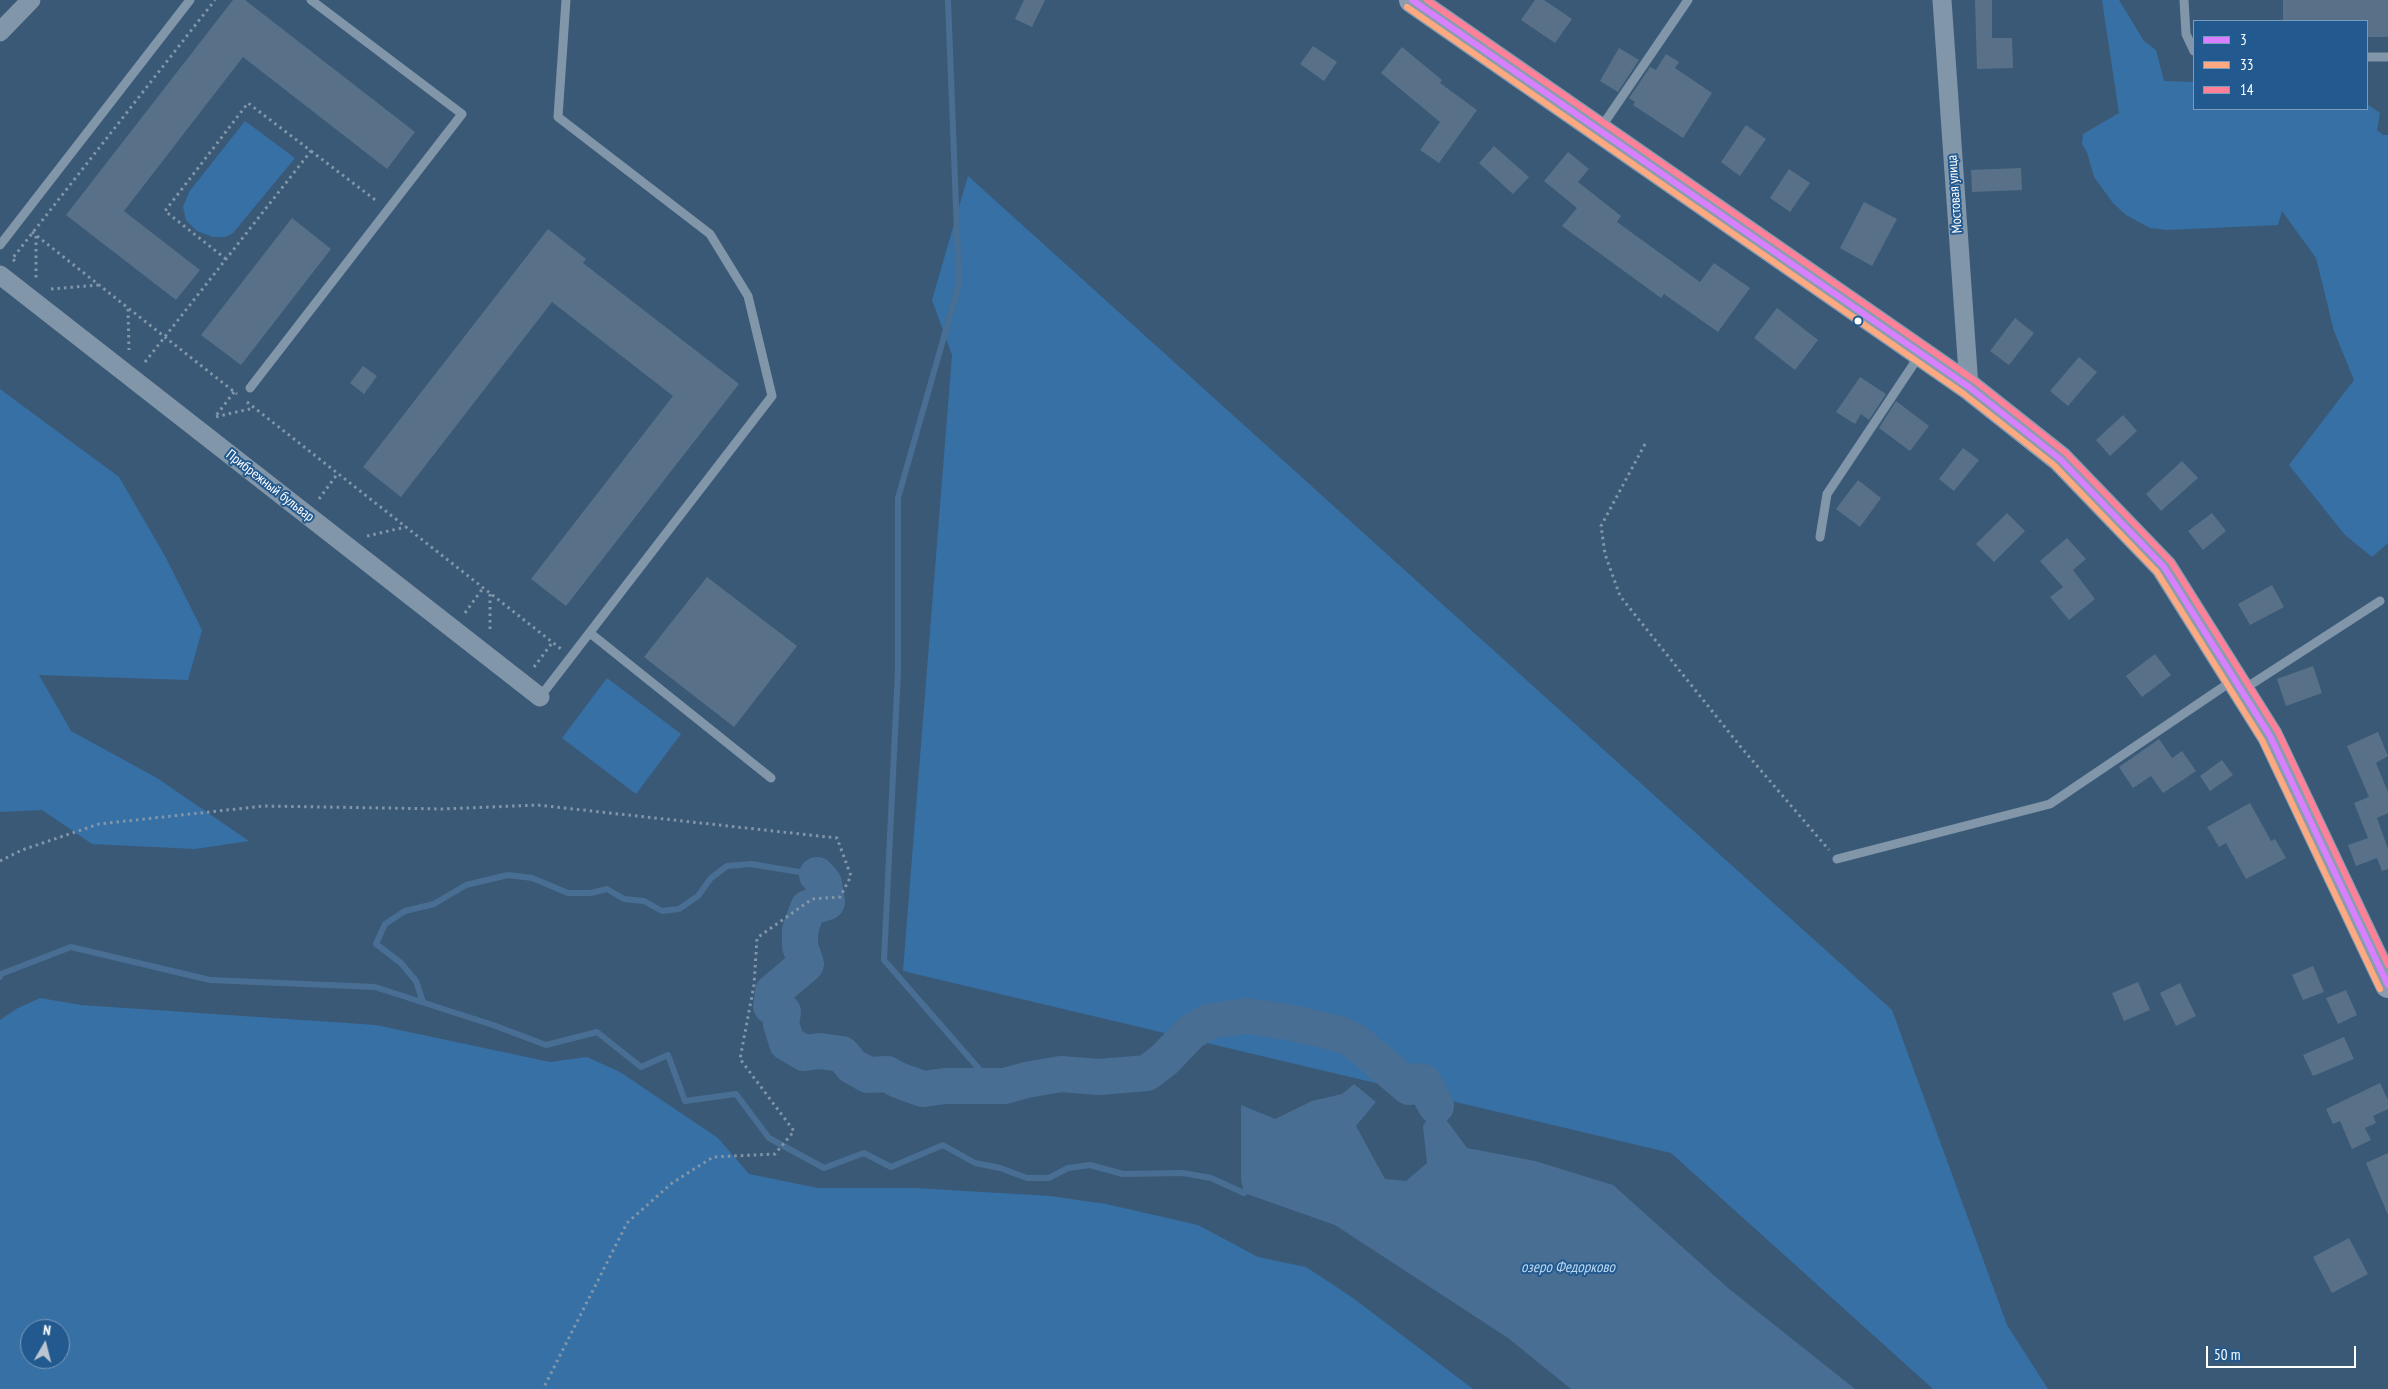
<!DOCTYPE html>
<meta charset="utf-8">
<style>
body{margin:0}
#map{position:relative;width:2388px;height:1389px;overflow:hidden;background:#3a5976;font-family:"PT Sans Narrow",sans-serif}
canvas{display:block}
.legend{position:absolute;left:2193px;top:20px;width:175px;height:90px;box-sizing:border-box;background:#22598f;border:1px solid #7a9bbc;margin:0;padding:6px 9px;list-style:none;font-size:15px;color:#fff}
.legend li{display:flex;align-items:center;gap:10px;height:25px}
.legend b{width:25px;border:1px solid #7a9bbc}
.north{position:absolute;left:20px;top:1319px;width:50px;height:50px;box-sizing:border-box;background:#22598f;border:1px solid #7a9bbc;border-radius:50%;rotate:8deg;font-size:14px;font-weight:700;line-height:20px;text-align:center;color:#fff}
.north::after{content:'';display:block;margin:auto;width:18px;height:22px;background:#bac5cf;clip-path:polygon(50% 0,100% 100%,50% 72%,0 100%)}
.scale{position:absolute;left:2206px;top:1346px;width:150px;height:22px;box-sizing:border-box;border:2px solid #fff;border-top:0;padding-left:6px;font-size:15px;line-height:18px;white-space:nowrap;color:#fff;-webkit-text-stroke:4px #22598f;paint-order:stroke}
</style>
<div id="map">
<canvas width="2388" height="1389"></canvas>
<ul class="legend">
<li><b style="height:6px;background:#d880ff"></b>3</li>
<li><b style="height:6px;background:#ffa980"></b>33</li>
<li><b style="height:6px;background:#ff8098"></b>14</li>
</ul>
<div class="north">N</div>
<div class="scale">50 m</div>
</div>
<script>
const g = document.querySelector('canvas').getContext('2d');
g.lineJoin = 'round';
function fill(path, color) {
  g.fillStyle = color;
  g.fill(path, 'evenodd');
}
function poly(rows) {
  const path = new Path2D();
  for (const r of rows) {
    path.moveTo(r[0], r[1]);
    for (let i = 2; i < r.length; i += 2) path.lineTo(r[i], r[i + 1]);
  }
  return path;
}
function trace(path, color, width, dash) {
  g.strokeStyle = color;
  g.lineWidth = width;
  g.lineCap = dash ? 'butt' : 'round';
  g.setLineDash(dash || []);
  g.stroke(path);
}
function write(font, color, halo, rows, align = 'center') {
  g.font = font + ' "PT Sans Narrow",sans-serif';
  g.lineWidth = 4;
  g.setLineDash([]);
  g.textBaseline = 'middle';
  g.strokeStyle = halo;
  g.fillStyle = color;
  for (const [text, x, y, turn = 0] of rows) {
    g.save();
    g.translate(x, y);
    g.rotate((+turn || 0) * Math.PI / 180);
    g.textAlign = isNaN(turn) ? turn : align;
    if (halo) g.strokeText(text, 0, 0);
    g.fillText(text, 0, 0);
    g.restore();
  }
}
fill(poly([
 [2102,0,2119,0,2144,41,2156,50,2164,81,2194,82,2194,109,2367,109,2367,104,2380,113,2377,130,2383,135,2388,135,2388,543,2372,557,2345,535,2289,465,2354,380,2334,331,2316,258,2282,211,2278,225,2167,230,2150,228,2126,215,2113,203,2094,177,2087,152,2082,144,2083,134,2119,113],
 [245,121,295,158,233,233,225,237,213,237,197,231,186,220,183,207,189,192],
 [968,176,1892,1010,2007,1325,2048,1389,1933,1389,1671,1153,903,971,952,355,932,300],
 [0,389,119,477,165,556,202,630,188,680,39,675,71,731,157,778,249,841,195,849,92,844,42,810,0,812],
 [607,678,681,734,636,794,562,738],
 [40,998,81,1005,376,1025,550,1062,587,1057,620,1072,718,1138,749,1174,818,1188,915,1188,1050,1196,1106,1204,1198,1225,1258,1257,1306,1267,1353,1298,1473,1389,0,1389,0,1020,16,1009],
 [30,1329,60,1329,60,1359,30,1359]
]), '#3770a5');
fill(poly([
 [1354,1084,1376,1102,1356,1126,1385,1179,1406,1181,1427,1163,1423,1126,1436,1106,1467,1148,1535,1161,1613,1185,1728,1288,1855,1389,1571,1389,1508,1338,1335,1225,1244,1193,1241,1180,1241,1105,1275,1119,1312,1101,1342,1094]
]), '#496e93');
trace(poly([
 [948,0,959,284,898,498,898,671,884,960,994,1086],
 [0,977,1,974,71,947,210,980,375,987,493,1025,546,1045,597,1032,641,1067,668,1055,685,1101,736,1094,769,1138,824,1168,864,1153,891,1167,943,1145,975,1163,1000,1168,1027,1178,1049,1178,1068,1168,1090,1165,1123,1174,1183,1173,1211,1178,1244,1193],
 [423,1002,416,981,401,963,376,944,385,924,405,911,434,904,466,885,508,875,532,878,568,893,591,893,607,889,624,899,644,901,662,911,679,909,698,896,711,878,727,866,751,864,817,875]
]), '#496e93', 6);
trace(poly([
 [817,875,824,883,827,902,808,908,800,930,800,946,806,964,773,992,771,1006,783,1012,781,1024,787,1043,804,1053,819,1051,842,1054,852,1066,868,1075,887,1074,898,1080,923,1089,945,1086,1005,1086,1026,1080,1061,1074,1099,1077,1147,1073,1164,1060,1191,1032,1210,1021,1246,1016,1289,1022,1343,1035,1356,1042,1409,1087,1417,1081,1423,1082,1436,1106]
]), '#496e93', 36);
fill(poly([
 [233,0,245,0,415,132,387,169,243,57,124,211,200,270,176,300,66,215],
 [1024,0,1045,0,1032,27,1015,19],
 [1535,0,1544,0,1572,19,1555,43,1521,20],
 [1975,0,1992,0,1992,38,2012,38,2013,68,1977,69],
 [2283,0,2388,0,2388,37,2367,37,2367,21,2283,21],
 [1313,46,1337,62,1324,81,1300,64],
 [1402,47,1442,80,1440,83,1477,110,1439,163,1420,150,1440,122,1381,73],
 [1619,48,1639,60,1618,92,1600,81],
 [1666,54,1679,62,1675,68,1712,93,1683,138,1633,105,1635,102,1629,98,1650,67,1656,70],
 [1746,125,1766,139,1740,176,1721,162],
 [1494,146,1529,177,1513,194,1479,163],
 [1568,152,1589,169,1578,182,1621,216,1617,222,1700,282,1714,263,1750,288,1718,332,1664,294,1661,298,1562,226,1577,208,1544,181],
 [2021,168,2022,190,1972,192,1971,170],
 [1789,169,1810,183,1790,212,1770,198],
 [1864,202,1897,219,1872,266,1840,248],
 [292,218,331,249,241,365,201,335],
 [548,229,586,259,583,263,739,384,566,606,531,579,673,396,552,302,401,497,363,467],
 [1777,308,1818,340,1795,370,1754,338],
 [2015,318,2034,333,2009,365,1990,351],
 [2079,357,2097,372,2068,406,2050,391],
 [363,366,377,376,364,394,350,383],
 [1860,377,1886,394,1869,420,1861,414,1855,424,1836,412],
 [1896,401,1929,426,1910,451,1879,428],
 [2123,415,2137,431,2110,456,2096,440],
 [1963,448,1979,460,1954,491,1939,479],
 [2182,461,2198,478,2161,511,2146,494],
 [1858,480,1881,498,1860,527,1836,509],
 [2007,513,2025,531,1994,562,1976,544],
 [2212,513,2226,531,2203,550,2188,531],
 [2067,538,2086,559,2073,570,2095,599,2069,620,2050,597,2063,587,2040,561],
 [707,577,797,646,734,727,644,657],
 [2272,585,2284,607,2250,625,2238,604],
 [2155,654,2171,675,2142,697,2126,676],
 [2313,666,2322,693,2286,706,2277,679],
 [2378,732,2388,756,2376,763,2388,792,2388,813,2377,818,2388,849,2388,869,2382,871,2377,858,2356,866,2348,845,2368,838,2354,803,2369,797,2347,746],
 [2159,739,2172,758,2182,751,2196,771,2163,793,2151,776,2133,788,2119,767],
 [2222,760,2233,775,2210,791,2200,776],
 [2250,803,2271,841,2275,839,2286,858,2246,879,2226,843,2219,847,2207,827],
 [2313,966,2324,992,2303,1000,2292,975],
 [2138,982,2150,1010,2124,1021,2112,993],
 [2180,983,2196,1016,2176,1026,2160,993],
 [2346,990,2357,1015,2338,1024,2326,998],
 [2344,1037,2354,1059,2313,1076,2303,1055],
 [2380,1083,2388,1100,2388,1109,2373,1116,2376,1123,2365,1128,2371,1140,2352,1149,2340,1121,2333,1124,2326,1109],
 [2388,1153,2388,1215,2366,1163],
 [2349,1238,2368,1274,2332,1293,2313,1257]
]), '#587188');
trace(poly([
 [311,151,378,202],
 [32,232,237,394],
 [36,236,36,278],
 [15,261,12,259,215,0],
 [51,289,98,285],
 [128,309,129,350],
 [145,362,311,151,248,103,165,211,226,259],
 [234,392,215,417,254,408],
 [247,402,561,649],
 [1645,444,1601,526,1605,554,1620,596,1740,746,1829,850],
 [319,499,338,473],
 [367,536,406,527],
 [490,594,490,633],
 [465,613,483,588],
 [534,667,552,643],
 [0,861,22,850,99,824,264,806,444,809,537,805,837,838,851,876,840,897,812,899,757,938,754,985,740,1059,794,1131,775,1154,713,1157,672,1183,627,1223,543,1389]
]), '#8296a9', 3, [2.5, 4]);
trace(poly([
 [2184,0,2186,34,2194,51],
 [2367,57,2388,57],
 [1600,129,1688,0],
 [0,245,190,0],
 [250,388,462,114,311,0],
 [1820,537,1827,494,1919,356],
 [590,633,771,778],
 [2244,689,2380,601],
 [540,697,772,396,748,296,710,234,558,117,566,0],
 [1837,859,2050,804,2232,681]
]), '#8296a9', 9);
trace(poly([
 [1942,0,1969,387],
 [0,32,31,0],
 [0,275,540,697]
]), '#8296a9', 19);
trace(poly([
 [1412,0,1969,387,2060,459,2164,567,2270,736,2388,985]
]), '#8a9cae', 26);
trace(poly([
 [1412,0,1969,387,2060,459,2164,567,2270,736,2388,985]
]), '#d880ff', 6);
trace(poly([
 [1407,7,1964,394,2054,465,2157,572,2262,740,2380,989]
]), '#ffa980', 6);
trace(poly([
 [1427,0,1974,380,2066,453,2171,562,2278,732,2388,965]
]), '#ff8098', 6);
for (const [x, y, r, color] of [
 [1858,321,4.5,"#fff"]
]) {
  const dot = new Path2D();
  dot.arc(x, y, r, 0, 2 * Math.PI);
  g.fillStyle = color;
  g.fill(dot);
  trace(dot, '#22598f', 2);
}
write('14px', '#fff', '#22598f', [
 ["Мостовая улица",1955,194,-94],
 ["Прибрежный бульвар",270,486,38]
]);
write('italic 15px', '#bedaf3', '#22598f', [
 ["озеро Федорково",1568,1268]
]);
</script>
